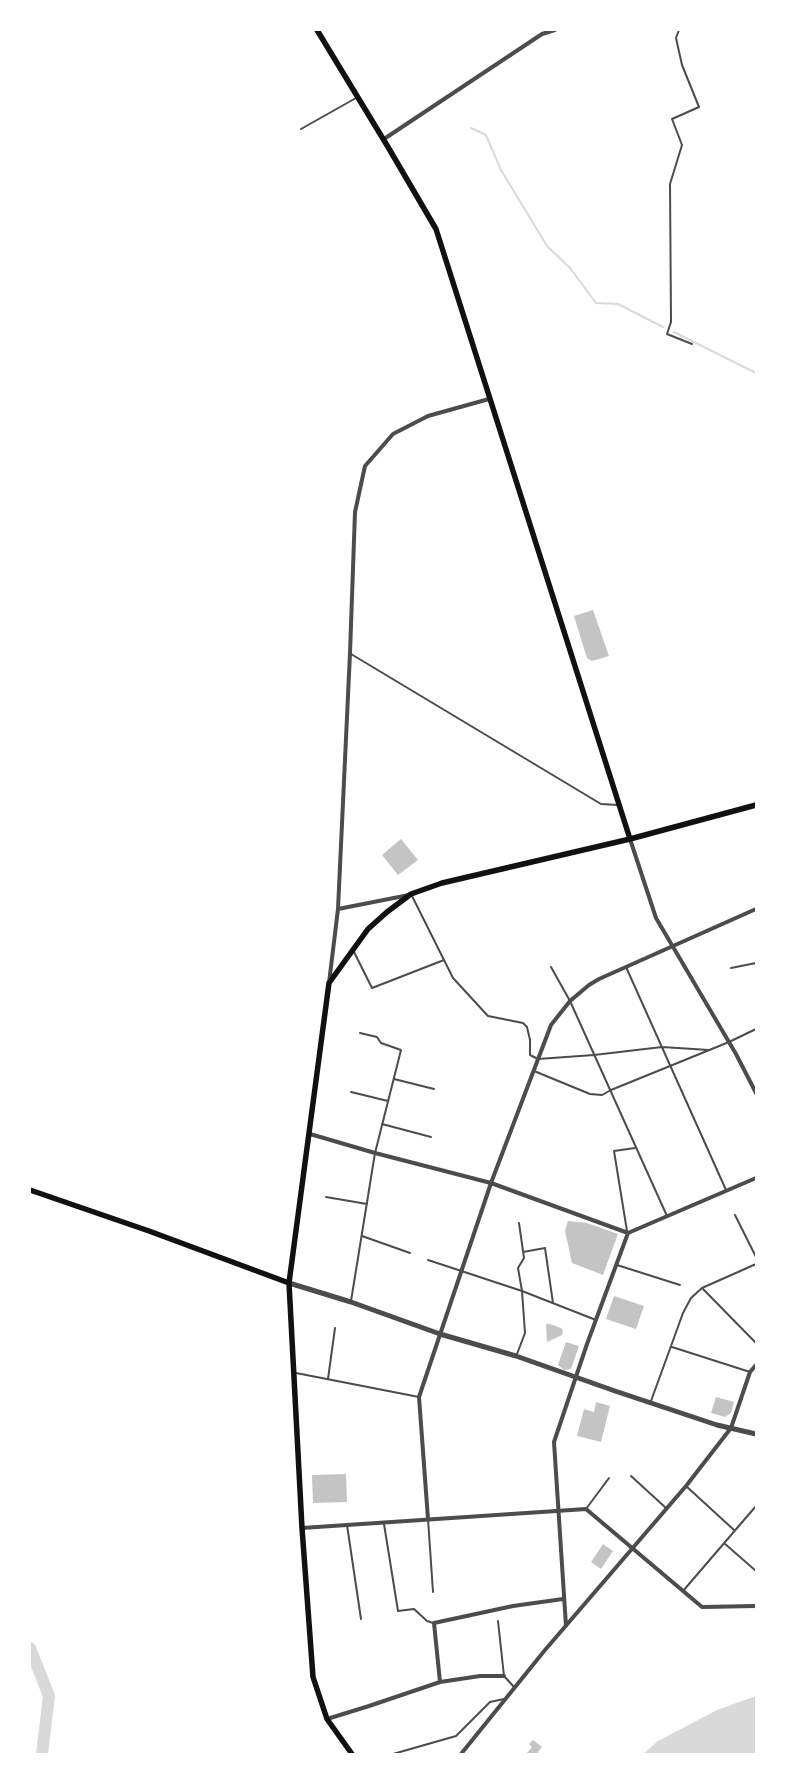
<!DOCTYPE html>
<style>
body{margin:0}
#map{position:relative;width:786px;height:1784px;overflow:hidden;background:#fff;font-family:Jost,sans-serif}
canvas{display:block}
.frame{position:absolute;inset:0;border:31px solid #fff;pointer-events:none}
</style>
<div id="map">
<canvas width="786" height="1784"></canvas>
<div class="frame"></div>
</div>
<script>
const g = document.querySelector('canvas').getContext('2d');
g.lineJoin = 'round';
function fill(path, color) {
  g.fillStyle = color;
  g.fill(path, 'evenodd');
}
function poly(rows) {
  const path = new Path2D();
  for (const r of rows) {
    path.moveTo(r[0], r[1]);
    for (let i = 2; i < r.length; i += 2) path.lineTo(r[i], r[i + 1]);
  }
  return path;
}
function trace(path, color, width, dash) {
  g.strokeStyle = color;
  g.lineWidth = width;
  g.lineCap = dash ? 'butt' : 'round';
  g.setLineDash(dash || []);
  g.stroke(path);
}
fill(poly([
 [756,1696,756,1754,643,1754,658,1741,717,1710]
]), '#d9d9d9');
trace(poly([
 [471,128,486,135,501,170,547,246,570,268,596,303,618,304,663,327],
 [674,332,756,373]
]), '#d9d9d9', 2);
trace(poly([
 [30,1648,49,1696,42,1754]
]), '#d9d9d9', 12);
fill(poly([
 [593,610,609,656,592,661,587,658,574,616],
 [401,839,418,860,398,875,382,855],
 [568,1221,587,1223,618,1234,603,1275,572,1263,565,1231],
 [614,1296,644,1306,636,1329,606,1319],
 [546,1324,550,1324,561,1328,563,1331,562,1335,547,1342],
 [566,1342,579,1346,571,1369,564,1370,558,1365],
 [716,1397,734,1402,731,1413,725,1417,711,1413],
 [596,1402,610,1406,601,1442,577,1436,584,1409,594,1412],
 [346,1474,347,1502,313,1503,312,1475],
 [603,1544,613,1551,601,1569,591,1562],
 [533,1740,542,1747,538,1752,540,1754,526,1754,532,1747,529,1744]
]), '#c4c4c4');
trace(poly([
 [679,30,676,38,682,65,699,107,672,119,682,145,670,184,671,322,667,334,692,344],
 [301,129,356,98],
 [351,654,601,804,618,805],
 [412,896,453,978,488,1016,523,1023,527,1027,530,1040,530,1055,538,1059,594,1055,662,1047,709,1050],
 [354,952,372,988,444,960],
 [551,967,570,1001,667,1216],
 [626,967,726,1190],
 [731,968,756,963],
 [534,1071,590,1094,602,1095,611,1090,729,1042,756,1029],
 [394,1079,434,1089],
 [351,1092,388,1101],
 [382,1124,431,1137],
 [326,1197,367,1204],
 [735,1215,756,1257],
 [627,1231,614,1151,635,1148],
 [362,1236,410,1253],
 [523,1252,545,1248,553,1303],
 [428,1260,522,1291,596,1320],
 [617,1265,680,1285],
 [703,1289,756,1343],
 [351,1301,375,1153,401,1050,381,1043,377,1037,360,1033],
 [672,1347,750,1372],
 [517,1354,525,1333,522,1291,518,1268,524,1258,519,1223],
 [296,1373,419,1397],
 [328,1379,335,1328],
 [651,1401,683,1313,691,1298,702,1288,756,1264],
 [631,1476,666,1508],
 [686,1486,734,1530],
 [586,1509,609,1478],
 [428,1519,433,1592],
 [384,1524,398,1611,414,1609,427,1621,433,1623],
 [347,1525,361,1619],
 [724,1543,756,1571],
 [683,1591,756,1506],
 [498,1621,504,1676,514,1687],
 [393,1754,456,1736,490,1702,504,1699]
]), '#4c4c4c', 2);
trace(poly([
 [384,139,542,34,555,30],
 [630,839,656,918,736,1054,756,1093],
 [338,909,409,895],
 [329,983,338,909,350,653,355,512,365,466,393,434,428,416,489,399],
 [310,1134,375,1153,491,1183,628,1233],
 [428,1519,419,1397,491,1183,551,1025,570,1001,589,985,599,979,756,909],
 [302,1528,586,1509,702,1607,756,1606],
 [566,1626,554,1442,587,1344,628,1233,756,1178],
 [440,1682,434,1623,513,1606,563,1599],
 [327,1719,369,1706,440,1682,480,1676,504,1676],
 [461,1754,545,1650,686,1486,731,1428,750,1372,756,1365]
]), '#4c4c4c', 4);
trace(poly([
 [289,1283,351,1302,440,1334,516,1356,615,1391,717,1425,756,1434]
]), '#4c4c4c', 5);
trace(poly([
 [317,30,388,147,436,229,630,839],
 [30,1190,149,1231,289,1283],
 [352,1754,327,1719,313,1677,302,1528,289,1283,329,983,368,929,387,912,411,894,442,883,630,839,756,805]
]), '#111', 5.5);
</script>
